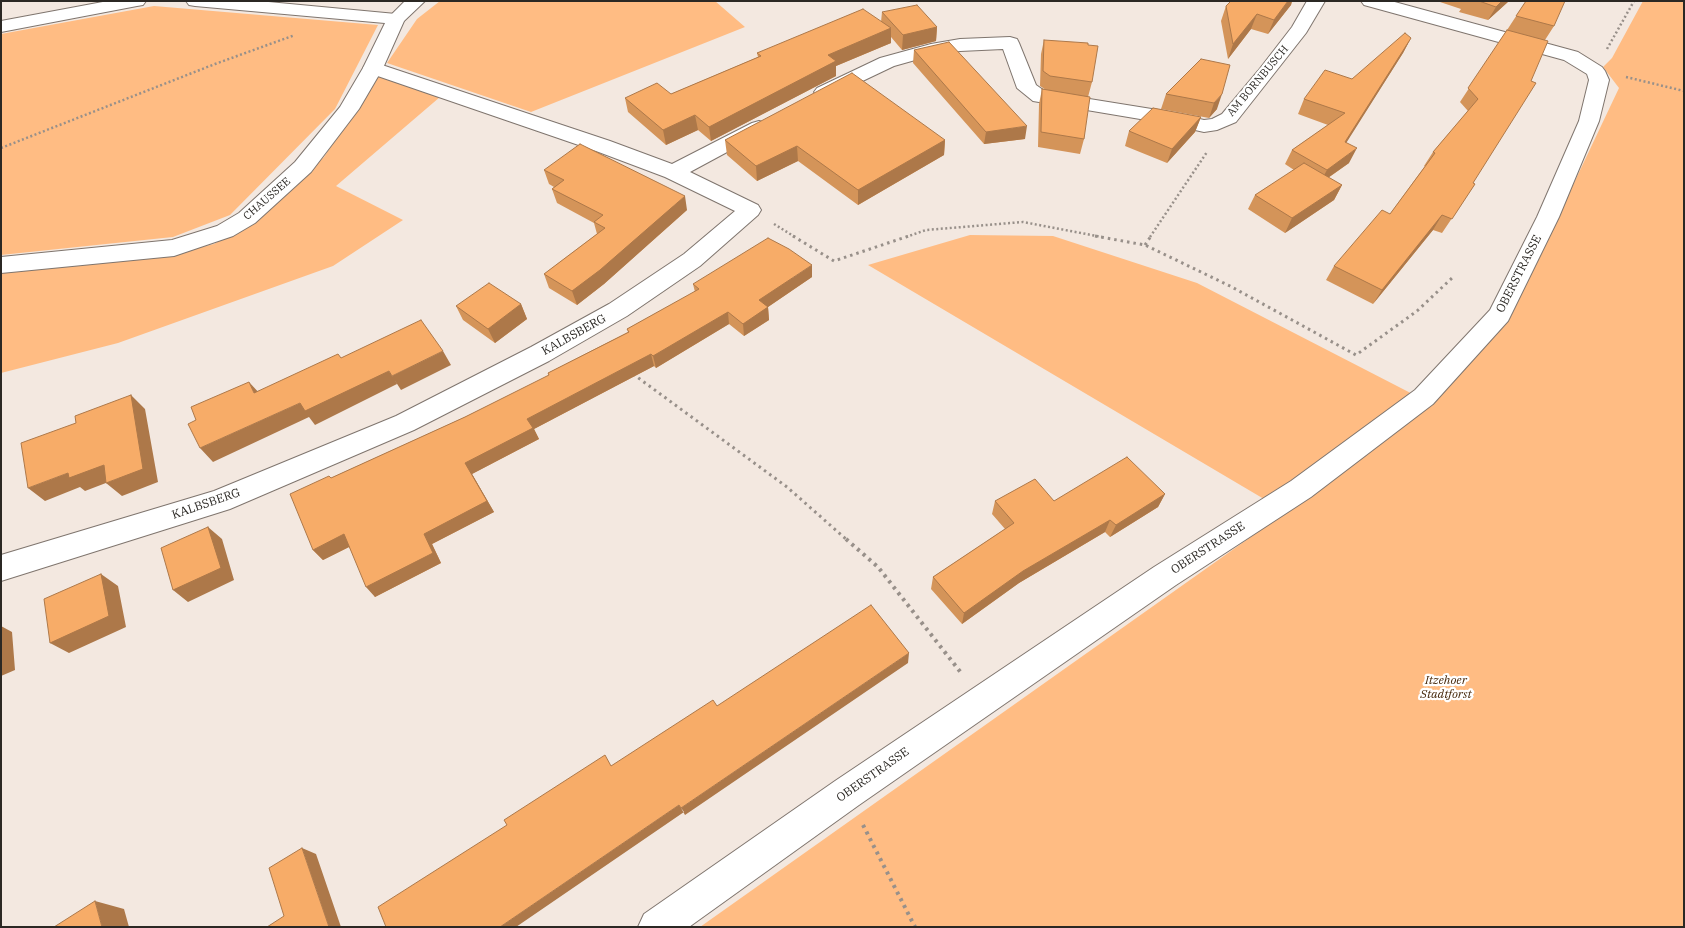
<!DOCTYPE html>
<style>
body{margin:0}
#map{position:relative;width:1685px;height:928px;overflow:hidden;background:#f3e8e0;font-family:"IBM Plex Serif",serif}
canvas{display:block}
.frame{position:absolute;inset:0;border:2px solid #2b2824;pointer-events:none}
</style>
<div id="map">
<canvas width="1685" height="928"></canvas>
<div class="frame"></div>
</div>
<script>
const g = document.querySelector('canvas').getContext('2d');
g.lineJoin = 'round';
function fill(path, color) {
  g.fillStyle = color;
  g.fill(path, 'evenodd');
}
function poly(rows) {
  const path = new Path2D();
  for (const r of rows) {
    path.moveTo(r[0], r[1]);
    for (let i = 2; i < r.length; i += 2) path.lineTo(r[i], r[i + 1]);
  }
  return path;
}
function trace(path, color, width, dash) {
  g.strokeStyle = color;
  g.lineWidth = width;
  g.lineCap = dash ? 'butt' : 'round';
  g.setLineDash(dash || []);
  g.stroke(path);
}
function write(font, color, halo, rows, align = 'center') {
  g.font = font + ' "IBM Plex Serif",serif';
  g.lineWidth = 4.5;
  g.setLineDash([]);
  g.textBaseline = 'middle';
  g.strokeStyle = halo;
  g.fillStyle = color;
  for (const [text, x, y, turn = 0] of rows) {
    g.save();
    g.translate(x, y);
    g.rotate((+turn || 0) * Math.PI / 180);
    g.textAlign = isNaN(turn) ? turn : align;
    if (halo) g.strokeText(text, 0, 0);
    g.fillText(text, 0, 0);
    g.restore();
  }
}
fill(poly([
 [440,1,715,1,745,27,531,112,387,63,417,19],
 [1643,1,1684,1,1684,927,700,927,1286,512,868,265,970,235,1053,236,1197,283,1430,403,1509,320,1619,88,1603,67,1612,58],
 [154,6,378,25,335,109,230,215,173,237,1,255,1,34],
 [378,75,440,97,336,186,403,220,333,266,118,343,1,373,1,273,156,258,214,244,252,221,324,157]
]), '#ffbc83');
const minor = poly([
 [108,1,146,1,143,5,137,6,1,32,1,21,108,1],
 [186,1,258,1,396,14,402,15,405,19,402,23,396,24,195,6,189,5,186,1],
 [1307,1,1325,1,1306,33,1236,122,1217,130,1204,132,1164,123,1033,101,1017,88,1003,49,960,51,933,55,894,66,831,96,824,98,817,96,814,92,817,88,880,58,931,44,960,39,1010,37,1017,39,1019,43,1036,85,1046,92,1164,111,1204,120,1212,119,1222,114,1258,71,1292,27,1307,1],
 [1361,1,1391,1,1578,52,1602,67,1605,71,1609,80,1599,121,1559,217,1508,321,1433,404,1311,497,1176,585,859,805,689,927,638,927,644,914,835,781,1154,567,1291,481,1415,390,1490,310,1537,217,1579,121,1589,80,1587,74,1564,60,1364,5,1361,1],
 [373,62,610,141,672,164,752,123,759,121,766,123,769,127,766,131,690,172,758,205,761,210,758,215,700,266,627,316,549,361,414,430,230,509,1,581,1,555,214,491,396,416,531,347,609,304,684,254,735,211,665,177,596,151,366,72,363,68,366,64,373,62]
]);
const tertiary = poly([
 [405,1,425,1,404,21,383,68,359,109,311,172,255,223,233,236,174,256,1,273,1,257,172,240,217,226,239,213,295,162,340,107,363,68,387,19,405,1]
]);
trace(minor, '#7f756e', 2);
trace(tertiary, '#7f756e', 2);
trace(poly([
 [1607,49,1634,1],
 [1626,77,1684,91],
 [1,148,215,64,295,35],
 [774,224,795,237],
 [906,237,926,230,1023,222,1102,237],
 [1150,237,1207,152]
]), '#98908a', 2.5, [2, 2.5]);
trace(poly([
 [793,236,834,261,909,236],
 [1095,236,1145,245,1230,286,1356,355,1417,311,1452,278],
 [1145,245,1151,236],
 [633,374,787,487,847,540]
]), '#98908a', 3, [2.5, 4]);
trace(poly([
 [846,539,878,567,962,674],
 [863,825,915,927]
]), '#98908a', 4, [3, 4.5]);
fill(minor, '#fff');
fill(tertiary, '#fff');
fill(poly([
 [1231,1,1292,1,1291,5,1268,34,1251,29,1228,59,1221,21,1226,6],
 [1437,1,1509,1,1488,20,1459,12,1461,9],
 [1526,1,1554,26,1545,40,1473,183,1475,184,1442,233,1433,230,1373,304,1326,280,1334,266,1390,214,1425,166,1424,166,1433,152,1468,111,1460,102],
 [882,12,937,27,936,41,902,50,891,37,891,43,836,66,836,76,711,141,698,130,666,145,628,112,625,98,671,94,758,57,757,53,881,22],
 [1411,38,1403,53,1346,142,1349,163,1328,178,1342,185,1334,200,1285,233,1248,209,1255,195,1294,170,1285,164,1292,150,1328,125,1298,114,1304,99,1352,79],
 [1044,40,1092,82,1088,97,1084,139,1080,154,1038,147,1039,104,1042,89,1046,90,1040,86,1041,54],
 [914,50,1025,139,984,144,913,63],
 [1201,59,1217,109,1209,118,1161,109,1166,94],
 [1201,117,1195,132,1167,163,1125,146,1129,131],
 [725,140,945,140,944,155,858,205,798,161,757,181,727,155],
 [544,170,687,210,604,284,577,305,549,288,544,274,597,234,594,223,557,203,552,189,554,187,549,184],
 [812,277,768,307,769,320,744,336,729,324,656,368,654,366,534,429,539,439,472,474,494,512,432,544,441,563,375,597,349,547,323,560,313,550,329,476,331,478,465,417,549,376,548,373,628,332,627,329,695,292,693,284],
 [521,304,527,319,495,343,463,320,456,306],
 [1165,494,1158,507,1110,537,1105,532,1019,583,962,624,931,589,933,577,1005,529,992,514,995,501,1054,501]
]), '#d49459');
fill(poly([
 [1288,1,1292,1,1291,5,1268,34,1274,20],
 [1502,1,1509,1,1488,20,1496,7],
 [1257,14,1251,29,1228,59,1233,44],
 [937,27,936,41,902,50,903,35],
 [891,28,891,43,836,66,836,76,711,141,709,127,828,55],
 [1411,38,1403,53,1338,156,1345,142],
 [1222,94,1217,109,1209,118,1214,103],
 [695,115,698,130,666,145,663,130],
 [1201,117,1195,132,1167,163,1172,149],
 [1027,126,1025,139,984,144,986,132],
 [945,140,944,155,858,205,858,190],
 [797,146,798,161,757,181,756,166],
 [1357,148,1349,163,1319,184,1327,170],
 [1342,185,1334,200,1285,233,1292,218],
 [685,196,687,210,604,284,577,305,572,291],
 [1442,215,1433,230,1373,304,1382,290],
 [812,265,812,277,768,307,769,320,744,336,743,324,759,300],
 [521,304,527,319,495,343,488,329],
 [728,312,729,324,656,368,653,356],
 [443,351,451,365,401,390,392,376],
 [651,354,654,366,534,429,539,439,472,474,494,512,432,544,441,563,375,597,366,587,424,534,465,463,527,419],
 [389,371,397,384,315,425,309,417,213,462,200,448,300,403],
 [249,382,261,395,254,393],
 [131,395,145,409,158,482,122,496,106,483],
 [104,465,119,478,85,491,80,487,45,501,28,488,68,473],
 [1165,494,1158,507,1110,537,1116,525],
 [1110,520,1105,532,1019,583,962,624,964,613,1023,571],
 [208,527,222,539,234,580,188,602,173,590],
 [344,534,353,545,323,560,313,550],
 [101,574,118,586,126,627,69,653,50,643],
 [1,626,12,632,15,670,1,676],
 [909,653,908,663,685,815,681,808],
 [679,805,684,812,516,927,500,927],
 [302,848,316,854,341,927,329,927],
 [95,901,124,909,129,927,102,927]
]), '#ad7849');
const building = poly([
 [1231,1,1288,1,1274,20,1257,14,1233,44,1226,6,1231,1],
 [1479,1,1502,1,1496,7,1479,1],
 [1526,1,1565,1,1554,26,1516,16,1526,1],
 [917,5,937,27,903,35,882,12,917,5],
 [863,9,891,28,828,55,836,61,709,127,695,115,663,130,625,98,657,83,671,94,761,56,757,53,863,9],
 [1507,30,1548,41,1531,81,1536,83,1473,183,1475,184,1452,219,1442,215,1382,290,1334,266,1382,210,1390,214,1435,153,1433,152,1478,99,1468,88,1507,30],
 [1405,33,1411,38,1345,142,1357,148,1327,170,1292,150,1345,113,1304,99,1325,70,1352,79,1405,33],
 [1044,40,1088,43,1088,45,1098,46,1092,82,1050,76,1043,71,1044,40],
 [949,42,1027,126,986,132,914,50,949,42],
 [1201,59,1230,65,1222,94,1214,103,1166,94,1201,59],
 [852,73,945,140,858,190,797,146,756,166,725,140,852,73],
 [1042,89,1090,97,1084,139,1041,132,1042,89],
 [1153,108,1201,117,1172,149,1129,131,1153,108],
 [580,144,685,196,600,270,572,291,544,274,605,228,594,222,603,215,552,189,564,180,544,170,580,144],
 [1304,163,1342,185,1292,218,1255,195,1304,163],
 [768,238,789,249,812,265,759,300,768,307,743,324,728,312,653,356,651,354,527,419,533,428,465,463,487,501,424,534,433,553,366,587,344,534,313,550,290,494,329,476,331,478,465,417,549,375,548,373,629,332,627,329,699,289,693,284,768,238],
 [489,283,521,304,488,329,456,306,489,283],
 [421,320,443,351,392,376,389,371,305,411,300,403,200,448,188,424,196,420,191,407,249,382,254,393,338,354,341,358,421,320],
 [131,395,143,469,106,483,104,465,69,478,68,473,28,488,21,443,76,423,75,416,131,395],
 [1127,457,1165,494,1116,525,1110,520,1023,571,964,613,933,577,1014,523,995,501,1035,479,1054,501,1127,457],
 [208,527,221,568,173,590,161,548,208,527],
 [101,574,109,616,50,643,44,599,101,574],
 [871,605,909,653,681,808,679,805,500,927,386,927,378,907,507,825,504,820,605,755,611,766,713,700,717,706,871,605],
 [302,848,329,927,267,927,284,916,269,868,302,848],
 [95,901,102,927,54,927,95,901]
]);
fill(building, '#f7ac68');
trace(building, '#ad7849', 1);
write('11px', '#2b2824', '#fff', [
 ["AM BORNBUSCH",1258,81,-50],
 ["CHAUSSEE",267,199,-41]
]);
write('12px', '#2b2824', '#fff', [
 ["OBERSTRASSE",1519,274,-63],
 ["KALBSBERG",574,335,-29],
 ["KALBSBERG",206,504,-19],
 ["OBERSTRASSE",1208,548,-33],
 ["OBERSTRASSE",873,775,-35]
]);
write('italic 12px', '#46280b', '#fff', [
 ["Itzehoer",1446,681],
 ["Stadtforst",1446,695]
]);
</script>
